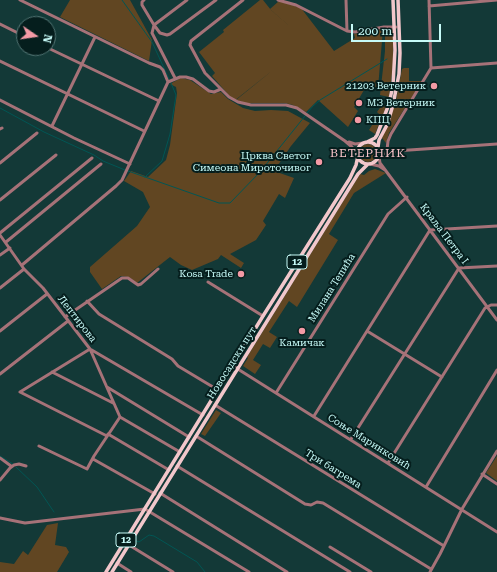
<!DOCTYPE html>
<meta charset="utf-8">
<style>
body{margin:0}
#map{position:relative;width:497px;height:572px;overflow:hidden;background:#133937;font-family:"Roboto Serif",serif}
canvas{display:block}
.north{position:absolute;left:16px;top:16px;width:40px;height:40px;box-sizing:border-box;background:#051e1d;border:1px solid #537675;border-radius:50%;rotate:103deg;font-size:11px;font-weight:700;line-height:16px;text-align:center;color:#c7fbf8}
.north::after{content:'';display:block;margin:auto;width:14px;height:18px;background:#f49aa5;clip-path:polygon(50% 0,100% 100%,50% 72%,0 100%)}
.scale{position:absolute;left:351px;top:24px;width:90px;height:18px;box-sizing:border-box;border:2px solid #c7fbf8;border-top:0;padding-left:5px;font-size:12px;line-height:14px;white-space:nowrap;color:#c7fbf8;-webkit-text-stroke:3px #051e1d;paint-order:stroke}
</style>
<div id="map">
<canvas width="497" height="572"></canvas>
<div class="north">N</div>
<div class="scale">200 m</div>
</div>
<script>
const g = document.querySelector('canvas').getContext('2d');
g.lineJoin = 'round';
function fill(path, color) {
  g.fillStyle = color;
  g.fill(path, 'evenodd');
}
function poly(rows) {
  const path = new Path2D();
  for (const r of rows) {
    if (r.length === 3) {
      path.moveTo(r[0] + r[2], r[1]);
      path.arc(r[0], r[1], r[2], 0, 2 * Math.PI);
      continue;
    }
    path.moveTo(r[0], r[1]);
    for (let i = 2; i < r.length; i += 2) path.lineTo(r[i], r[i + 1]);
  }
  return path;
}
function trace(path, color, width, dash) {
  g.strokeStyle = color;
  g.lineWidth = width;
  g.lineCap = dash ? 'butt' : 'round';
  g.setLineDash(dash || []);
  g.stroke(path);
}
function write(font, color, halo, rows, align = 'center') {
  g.font = font + ' "Roboto Serif",serif';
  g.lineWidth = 4;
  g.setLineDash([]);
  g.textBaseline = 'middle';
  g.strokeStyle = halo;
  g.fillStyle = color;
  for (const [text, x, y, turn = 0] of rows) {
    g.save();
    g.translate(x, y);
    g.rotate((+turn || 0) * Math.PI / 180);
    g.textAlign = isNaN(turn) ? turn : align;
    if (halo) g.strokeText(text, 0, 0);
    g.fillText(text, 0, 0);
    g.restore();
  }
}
fill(poly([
 [70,0,130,0,152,40,149,61,60,17],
 [260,0,263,0,271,10,295,31,270,9,279,1,301,8,334,51,355,38,354,34,383,29,378,88,367,85,354,107,358,111,348,127,318,100,306,112,293,105,285,103,245,103,236,100,273,70,234,101,212,76,215,73,199,52,224,32,223,30],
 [385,29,393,29,393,66,389,97,380,95,385,51],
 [404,68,409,68,409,81,422,81,389,133,386,143,382,138,396,100,402,69],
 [181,78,190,80,211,94,221,92,228,99,243,108,255,111,271,110,288,111,310,123,291,146,274,171,294,178,285,198,279,194,263,221,266,225,256,240,230,254,244,263,241,268,221,255,218,259,192,270,181,265,170,257,137,283,129,277,121,276,102,289,90,272,90,267,137,226,150,207,143,192,124,181,131,171,148,177,166,160,170,145,177,93,176,87,170,84],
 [382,105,387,105,375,134,369,130,379,114,377,112],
 [368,153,9],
 [375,169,386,173,354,193,329,234,338,240,297,307,289,301,269,332,277,337,270,348,263,344,253,360,261,365,255,374,243,366,248,358,247,357,360,174,364,175,369,171],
 [216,410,221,413,205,436,201,434],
 [497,456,497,481,486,473],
 [58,523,55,545,66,547,69,552,57,572,0,572,0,562,14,564,23,551,28,555,47,525]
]), '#614622');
trace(poly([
 [122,0,152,42,169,79],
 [0,108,44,132,94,155,103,161,125,170],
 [307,113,313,106,320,100,387,59],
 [128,171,219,203,230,203,260,172,305,116],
 [145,177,162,161,170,134,176,95,171,83],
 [0,456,13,464],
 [16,467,37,487,54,512],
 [134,540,139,542,149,535,154,536,197,562,205,572]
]), '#025654', 1);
trace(poly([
 [20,0,149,63,160,67,163,70,168,82],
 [144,0,142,2,142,5,154,25,160,33,167,35,170,34,216,0],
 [243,0,191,41,190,45,205,73,229,97,238,102,251,105,286,105,297,108,345,141,352,147,357,154],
 [278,0,296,5,347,31],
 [346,0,347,31,355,32,384,27,396,27],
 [429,6,497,0],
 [0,24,24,36],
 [152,33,175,78],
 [152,33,154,25,187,0],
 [48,48,159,101],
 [0,61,144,131],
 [431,68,497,63],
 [0,100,74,138,130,164],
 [52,126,95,37],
 [0,129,2,128],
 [349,142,355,144,363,143],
 [379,149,395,151,497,144],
 [387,150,388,141,391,134,431,68,429,0],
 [379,156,394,151],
 [379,157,380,163,497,320],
 [0,163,37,133],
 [370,164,379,166,385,170],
 [0,200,56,155],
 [430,230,497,226],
 [0,233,92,158],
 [0,235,24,269,43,288,90,349,203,415],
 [6,242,101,164],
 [0,255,10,248],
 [22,265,116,186,122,180,168,82,180,77,186,77,193,79,209,91,214,92,221,89],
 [208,282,263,316],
 [0,288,24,269],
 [87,301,99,314,172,359,178,366,218,390],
 [65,317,122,278,128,278,138,285,141,284,158,269],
 [0,331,47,294],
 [367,331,442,377],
 [233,366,497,532],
 [52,372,113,403],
 [0,374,68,321],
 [107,387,189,437],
 [20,392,90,349,120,417,180,452],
 [20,392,107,436],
 [276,393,388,214,407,197],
 [215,405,444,546],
 [314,416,430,230],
 [108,434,169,470],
 [196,436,305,504,311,505,317,502,323,503,431,569],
 [351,439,459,268,497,266],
 [39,446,87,469,94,456,120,417],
 [0,458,11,466],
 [93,459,155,494],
 [388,463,485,308,491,305,497,305],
 [177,466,350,572],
 [482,474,497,484],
 [0,480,10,468,14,465,19,464,26,466],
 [426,487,497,370],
 [160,493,287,572],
 [0,518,25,523,145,509,249,572],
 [129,545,173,572],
 [330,547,371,572],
 [117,563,131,572],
 [430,572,440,554,462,509,497,451]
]), '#a67278', 3);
trace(poly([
 [368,153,11],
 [367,142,375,138,377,135,389,104,393,85,395,50,393,0],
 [378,147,379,140,387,125,393,105,399,74,400,53,398,0],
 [106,572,263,316,350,178,356,165,358,156],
 [112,572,358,174,368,164]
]), '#f2c7cb', 3.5);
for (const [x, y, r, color] of [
 [434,86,4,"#f49aa5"],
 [359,103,4,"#f49aa5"],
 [358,120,4,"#f49aa5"],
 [319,162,4,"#f49aa5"],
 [241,274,4,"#f49aa5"],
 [302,331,4,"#f49aa5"]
]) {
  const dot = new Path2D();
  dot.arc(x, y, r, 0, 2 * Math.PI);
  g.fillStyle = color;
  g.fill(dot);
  trace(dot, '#051e1d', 1.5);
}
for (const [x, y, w] of [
 [297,262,20],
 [126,540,20]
]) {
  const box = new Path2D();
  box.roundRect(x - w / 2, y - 7, w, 14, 3);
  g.fillStyle = '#051e1d';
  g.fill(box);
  trace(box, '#c7fbf8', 1);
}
write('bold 9px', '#c7fbf8', null, [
 ["12",297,262],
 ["12",126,540]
]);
write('10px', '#c7fbf8', '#051e1d', [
 ["21203 Ветерник",426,86],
 ["МЗ Ветерник",367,103,"left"],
 ["КПЦ",366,120,"left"],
 ["Црква Светог",311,156],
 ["Симеона Мироточивог",311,168],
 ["Kosa Trade",233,274],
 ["Камичак",302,343,"center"]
], 'right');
write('10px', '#c7fbf8', '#051e1d', [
 ["Краља Петра I",444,234,53],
 ["Милана Тепића",332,288,-58],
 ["Лептирова",77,319,52],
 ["Новосадски пут",232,363,-58],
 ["Соње Маринковић",369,442,32],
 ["Три багрема",333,469,32]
]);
g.letterSpacing = '1px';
write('12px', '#f6c2c7', '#051e1d', [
 ["ВЕТЕРНИК",368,153]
]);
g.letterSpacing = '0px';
</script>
